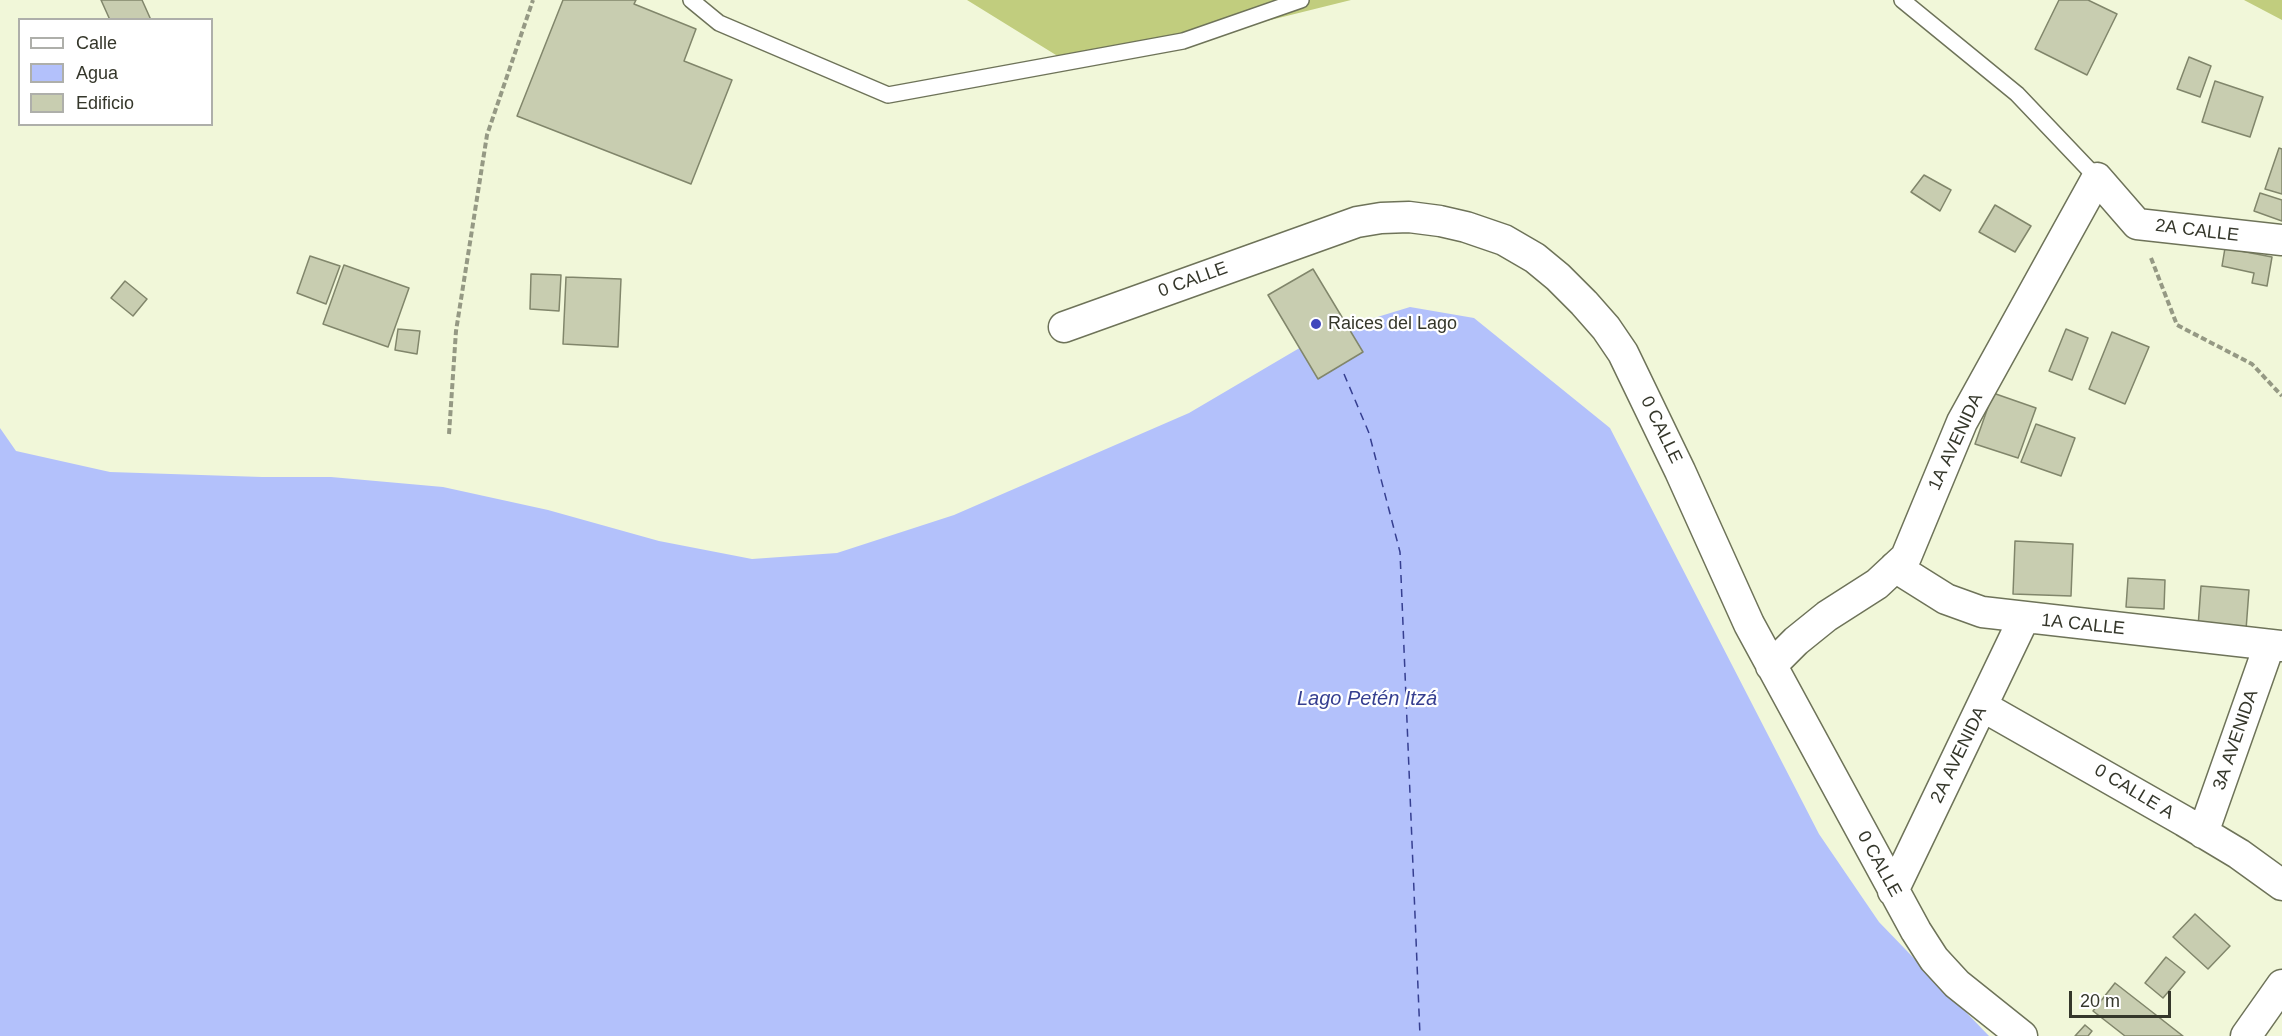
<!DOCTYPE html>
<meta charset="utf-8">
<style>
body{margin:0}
#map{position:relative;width:2282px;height:1036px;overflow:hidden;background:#f1f7d9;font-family:Arial,sans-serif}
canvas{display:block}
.legend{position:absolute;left:18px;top:18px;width:195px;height:108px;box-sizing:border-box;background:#fff;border:2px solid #aeafaa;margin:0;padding:8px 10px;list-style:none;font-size:18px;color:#35372b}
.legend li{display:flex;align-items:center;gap:12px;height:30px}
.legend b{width:30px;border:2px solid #aeafaa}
.scale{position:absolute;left:2069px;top:991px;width:102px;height:27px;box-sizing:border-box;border:3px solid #35372b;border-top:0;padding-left:8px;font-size:18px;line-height:21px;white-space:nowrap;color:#35372b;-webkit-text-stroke:4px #fff;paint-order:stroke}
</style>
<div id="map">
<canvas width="2282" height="1036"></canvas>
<ul class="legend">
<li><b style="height:8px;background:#fff"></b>Calle</li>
<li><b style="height:16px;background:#b3c1fb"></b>Agua</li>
<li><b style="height:16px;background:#c8cdb0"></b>Edificio</li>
</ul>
<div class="scale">20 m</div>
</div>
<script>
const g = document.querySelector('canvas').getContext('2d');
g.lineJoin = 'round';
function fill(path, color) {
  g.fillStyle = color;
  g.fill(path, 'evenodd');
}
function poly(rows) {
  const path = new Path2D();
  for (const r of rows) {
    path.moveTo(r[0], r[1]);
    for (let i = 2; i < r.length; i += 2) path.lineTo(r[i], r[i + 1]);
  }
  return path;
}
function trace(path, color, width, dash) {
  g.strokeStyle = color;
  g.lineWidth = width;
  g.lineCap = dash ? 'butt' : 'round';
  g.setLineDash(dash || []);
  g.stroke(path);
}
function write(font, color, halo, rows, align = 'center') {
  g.font = font + ' Arial,sans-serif';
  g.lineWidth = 4.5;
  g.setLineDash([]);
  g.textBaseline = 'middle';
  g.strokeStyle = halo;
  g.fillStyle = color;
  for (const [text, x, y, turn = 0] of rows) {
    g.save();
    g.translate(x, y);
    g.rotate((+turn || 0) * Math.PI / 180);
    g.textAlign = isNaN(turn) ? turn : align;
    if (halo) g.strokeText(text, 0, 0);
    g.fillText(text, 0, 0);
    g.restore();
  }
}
fill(poly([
 [967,0,1351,0,1077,68],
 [2244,0,2282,0,2282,20]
]), '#c1cd7e');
fill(poly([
 [1410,307,1474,318,1610,428,1819,834,1879,922,1989,1036,0,1036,0,428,16,451,110,472,262,477,331,477,443,487,548,510,659,541,752,559,837,553,954,515,1189,413,1325,333]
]), '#b3c1fb');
trace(poly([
 [1344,374,1369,433,1400,552,1420,1036]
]), '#363f90', 1.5, [8, 6]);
const building = poly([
 [101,0,142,0,151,20,110,20,101,0],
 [563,0,636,0,634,4,696,29,684,61,732,80,691,184,517,116,563,0],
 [2059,0,2088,0,2117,14,2087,75,2035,49,2059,0],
 [2189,57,2211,66,2200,97,2177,89,2189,57],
 [2215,81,2263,97,2250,137,2202,122,2215,81],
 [2279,148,2282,149,2282,194,2265,189,2279,148],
 [1924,175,1951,190,1940,211,1911,192,1924,175],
 [2260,193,2282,200,2282,221,2254,211,2260,193],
 [1995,205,2031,226,2015,252,1979,232,1995,205],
 [2225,248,2272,257,2267,286,2252,283,2254,273,2222,266,2225,248],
 [310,256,340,266,326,304,297,293,310,256],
 [344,265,409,288,388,347,323,324,344,265],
 [1313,269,1363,352,1318,379,1268,295,1313,269],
 [531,274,561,275,559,311,530,309,531,274],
 [566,277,621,279,618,347,563,344,566,277],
 [125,281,147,299,133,316,111,298,125,281],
 [398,329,420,331,417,354,395,350,398,329],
 [2066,329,2088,338,2072,380,2049,371,2066,329],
 [2112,332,2149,347,2125,404,2089,389,2112,332],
 [1993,393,2036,408,2018,458,1975,444,1993,393],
 [2036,424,2075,438,2061,476,2021,462,2036,424],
 [2015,541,2073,544,2071,596,2013,594,2015,541],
 [2128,578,2165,580,2164,609,2126,607,2128,578],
 [2201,586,2249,590,2246,630,2198,627,2201,586],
 [2195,914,2230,946,2208,969,2173,937,2195,914],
 [2166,957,2185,972,2163,998,2145,983,2166,957],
 [2115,983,2183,1036,2125,1036,2093,1011,2115,983],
 [2085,1025,2092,1031,2088,1036,2075,1036,2085,1025]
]);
fill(building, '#c8cdb0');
trace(building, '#81866b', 1.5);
const lane = poly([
 [691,0,719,23,888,95,1183,41,1301,0],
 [1902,0,2017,94,2097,178]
]);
const street = poly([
 [1064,327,1357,222,1381,218,1409,217,1440,221,1466,227,1504,240,1535,258,1558,277,1584,303,1606,328,1623,353,1680,471,1749,624,1916,931,1934,959,1957,984,2022,1036],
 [1895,567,1946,599,1982,612,2282,646],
 [1771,666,1796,641,1827,616,1877,584,1906,557,1962,422,2097,178,2137,224,2282,240],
 [1982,706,2184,821,2239,854,2282,885],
 [2203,833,2269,646],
 [1893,891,2024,618],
 [2246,1036,2282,985]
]);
trace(lane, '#6e7359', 18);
trace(street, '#6e7359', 33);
trace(poly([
 [2151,258,2177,325,2252,364,2282,396],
 [449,434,456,331,487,135,533,0]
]), '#959984', 4, [6, 3]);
trace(lane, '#fff', 15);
trace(street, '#fff', 30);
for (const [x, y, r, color] of [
 [1316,324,6,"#4047bc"]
]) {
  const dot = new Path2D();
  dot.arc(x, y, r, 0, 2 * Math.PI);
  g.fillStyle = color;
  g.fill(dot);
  trace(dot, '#fff', 2);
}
write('18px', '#35372b', '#fff', [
 ["2A CALLE",2197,231,7],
 ["0 CALLE",1193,280,-20],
 ["0 CALLE",1661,430,64],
 ["1A AVENIDA",1956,442,-65],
 ["1A CALLE",2083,625,6],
 ["3A AVENIDA",2236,740,-71],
 ["2A AVENIDA",1959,755,-64],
 ["0 CALLE A",2134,792,31],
 ["0 CALLE",1879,864,61]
]);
write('18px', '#35372b', '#fff', [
 ["Raices del Lago",1328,324]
], 'left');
write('italic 20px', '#363f90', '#fff', [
 ["Lago Petén Itzá",1367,699]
]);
</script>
